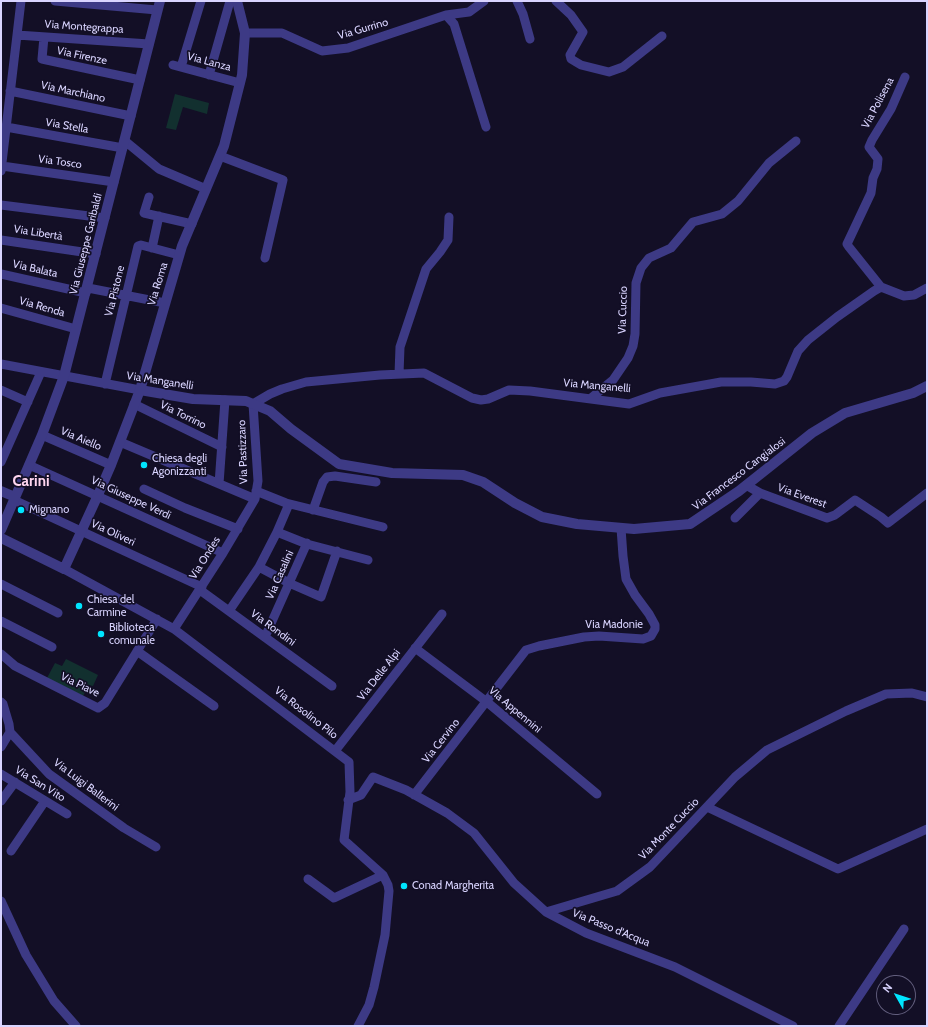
<!DOCTYPE html>
<meta charset="utf-8">
<style>
body{margin:0}
#map{position:relative;width:928px;height:1027px;overflow:hidden;background:#130f26;font-family:Cabin,sans-serif}
canvas{display:block}
.frame{position:absolute;inset:0;border:2px solid #d9d4ff;pointer-events:none}
.north{position:absolute;left:876px;top:975px;width:40px;height:40px;box-sizing:border-box;background:#130f26;border:1px solid #625e7d;border-radius:50%;rotate:309deg;font-size:11px;font-weight:700;line-height:16px;text-align:center;color:#d9d4ff}
.north::after{content:'';display:block;margin:auto;width:14px;height:18px;background:#00e5ff;clip-path:polygon(50% 0,100% 100%,50% 72%,0 100%)}
</style>
<div id="map">
<canvas width="928" height="1027"></canvas>
<div class="frame"></div>
<div class="north">N</div>
</div>
<script>
const g = document.querySelector('canvas').getContext('2d');
g.lineJoin = 'round';
function fill(path, color) {
  g.fillStyle = color;
  g.fill(path, 'evenodd');
}
function poly(rows) {
  const path = new Path2D();
  for (const r of rows) {
    path.moveTo(r[0], r[1]);
    for (let i = 2; i < r.length; i += 2) path.lineTo(r[i], r[i + 1]);
  }
  return path;
}
function trace(path, color, width, dash) {
  g.strokeStyle = color;
  g.lineWidth = width;
  g.lineCap = dash ? 'butt' : 'round';
  g.setLineDash(dash || []);
  g.stroke(path);
}
function write(font, color, halo, rows, align = 'center') {
  g.font = font + ' Cabin,sans-serif';
  g.lineWidth = 3.5;
  g.setLineDash([]);
  g.textBaseline = 'middle';
  g.strokeStyle = halo;
  g.fillStyle = color;
  for (const [text, x, y, turn = 0] of rows) {
    g.save();
    g.translate(x, y);
    g.rotate((+turn || 0) * Math.PI / 180);
    g.textAlign = isNaN(turn) ? turn : align;
    if (halo) g.strokeText(text, 0, 0);
    g.fillText(text, 0, 0);
    g.restore();
  }
}
fill(poly([
 [175,94,209,103,207,114,183,107,176,130,166,128],
 [66,659,98,675,93,686,89,685,83,696,47,678,55,663,62,666]
]), '#12302f');
trace(poly([
 [55,1,157,10],
 [517,1,523,14,530,39],
 [556,1,571,15,583,32,570,55,571,59,581,65,609,72,623,67,662,36],
 [446,15,454,24,486,127],
 [245,33,282,33,322,51,348,48,446,15,469,12,484,1],
 [17,35,149,44],
 [44,37,42,59,140,80],
 [173,65,240,83],
 [181,67,201,1],
 [209,75,230,1],
 [10,91,131,116],
 [6,127,123,148],
 [125,141,159,169,206,189],
 [220,156,283,180,265,258],
 [2,166,114,182],
 [1,171,21,1],
 [149,197,144,213,192,224],
 [1,205,105,218],
 [1,240,96,254],
 [152,248,159,216],
 [1,274,86,293],
 [881,287,849,247,847,244,871,193,873,178,877,169,878,159,869,147,872,140,891,109,905,77],
 [88,288,165,303],
 [1,308,76,329],
 [1,364,140,390],
 [399,374,400,347,426,269,440,252,448,240,449,217],
 [105,384,138,246,141,245,179,255],
 [1,390,28,402],
 [590,399,613,380,628,358,633,346,635,334,636,283,641,268,649,258,671,248,693,222,722,214,738,201,769,163,796,141],
 [134,404,222,447],
 [42,435,111,465],
 [120,442,255,499],
 [1,462,41,372],
 [29,465,223,553],
 [219,484,225,400],
 [746,485,760,493,827,518,835,515,855,500,881,517,888,523,927,493],
 [144,489,185,508,238,529],
 [256,491,286,503,383,527],
 [14,500,202,587],
 [313,510,323,482,327,477,335,476,376,482],
 [735,518,760,493],
 [277,532,307,544,368,560],
 [259,567,289,583,321,597,337,551],
 [64,569,174,629,349,762,350,792,344,840,383,875,388,885,389,891,385,935,374,987,369,1005,358,1026],
 [1,584,58,613],
 [200,590,332,686],
 [229,611,259,567,277,532,289,504],
 [1,621,52,647],
 [174,629,223,553,255,499,258,481,253,404,270,394,282,389,306,382,380,375,424,373,472,398,481,400,488,399,509,390,530,391,629,404,660,393,721,382,751,382,775,384,784,381,787,377,798,351,808,340,837,317,874,291,881,287,904,296,914,295,927,288],
 [265,637,307,543],
 [415,648,487,702,597,794],
 [137,651,214,706],
 [1,654,15,666,98,708,105,703,157,619],
 [1,702,3,704,9,724,10,732,1,747],
 [10,732,49,774,124,828,156,847],
 [335,751,442,614],
 [1,774,67,814],
 [414,795,526,650,539,646,584,637,599,636,643,639,651,636,655,629,655,625,649,614,635,595,626,579,623,556,621,528],
 [348,800,361,795,373,777,406,790,447,813,474,833,514,883,546,912,586,933,675,967,793,1026],
 [1,801,15,782],
 [707,807,838,869,927,829],
 [11,851,45,801],
 [308,879,334,898,383,875],
 [1,901,26,955,54,1001,76,1026],
 [546,912,617,891,650,867,735,777,767,750,846,711,886,694,912,693,927,697],
 [839,1026,904,929]
]), '#3d3a85', 9);
trace(poly([
 [140,390,193,399,246,401,270,411,291,429,339,464,392,473,463,475,483,482,515,503,542,517,577,524,634,529,690,524,739,491,812,433,845,413,913,393,927,386],
 [1,491,15,497],
 [1,530,42,435,64,376,160,1],
 [1,538,64,569,98,495,111,465,140,390,182,246,224,146,242,75,245,33,237,1]
]), '#3d3a85', 10);
for (const [x, y, r, color] of [
 [144,465,4,"#00e5ff"],
 [21,510,4,"#00e5ff"],
 [79,606,4,"#00e5ff"],
 [101,634,4,"#00e5ff"],
 [404,886,4,"#00e5ff"]
]) {
  const dot = new Path2D();
  dot.arc(x, y, r, 0, 2 * Math.PI);
  g.fillStyle = color;
  g.fill(dot);
  trace(dot, '#130f26', 1.5);
}
write('11px', '#d9d4ff', '#130f26', [
 ["Via Montegrappa",84,27,4],
 ["Via Gurrino",363,29,-16],
 ["Via Firenze",82,56,12],
 ["Via Lanza",209,62,15],
 ["Via Marchiano",73,92,12],
 ["Via Polisena",878,103,-62],
 ["Via Stella",67,126,10],
 ["Via Tosco",60,162,8],
 ["Via Libertà",38,233,9],
 ["Via Giuseppe Garibaldi",86,244,-76],
 ["Via Balata",35,269,13],
 ["Via Roma",158,284,-73],
 ["Via Pistone",115,291,-76],
 ["Via Renda",42,307,16],
 ["Via Cuccio",623,310,-88],
 ["Via Manganelli",160,381,9],
 ["Via Manganelli",597,386,5],
 ["Via Torrino",183,415,26],
 ["Via Aiello",81,439,23],
 ["Via Pastizzaro",243,452,-92],
 ["Via Francesco Cangialosi",739,474,-37],
 ["Via Everest",802,496,20],
 ["Via Giuseppe Verdi",131,498,25],
 ["Via Oliveri",113,533,25],
 ["Via Ondes",205,558,-58],
 ["Via Casalini",280,575,-66],
 ["Via Madonie",614,625],
 ["Via Rondini",273,628,36],
 ["Via Delle Alpi",379,675,-52],
 ["Via Piave",80,685,26],
 ["VIa Appennini",515,710,40],
 ["Via Rosolino Pilo",306,713,38],
 ["Via Cervino",441,741,-52],
 ["Via San Vito",40,784,32],
 ["Via Luigi Ballerini",86,785,37],
 ["Via Monte Cuccio",669,829,-46],
 ["Via Passo d'Acqua",611,928,22]
]);
write('11px', '#d9d4ff', '#130f26', [
 ["Chiesa degli",152,459],
 ["Agonizzanti",152,472],
 ["Mignano",29,510],
 ["Chiesa del",87,600],
 ["Carmine",87,613],
 ["Biblioteca",109,628],
 ["comunale",109,641],
 ["Conad Margherita",412,886]
], 'left');
write('bold 15px', '#ffd6f0', '#130f26', [
 ["Carini",31,482]
]);
</script>
